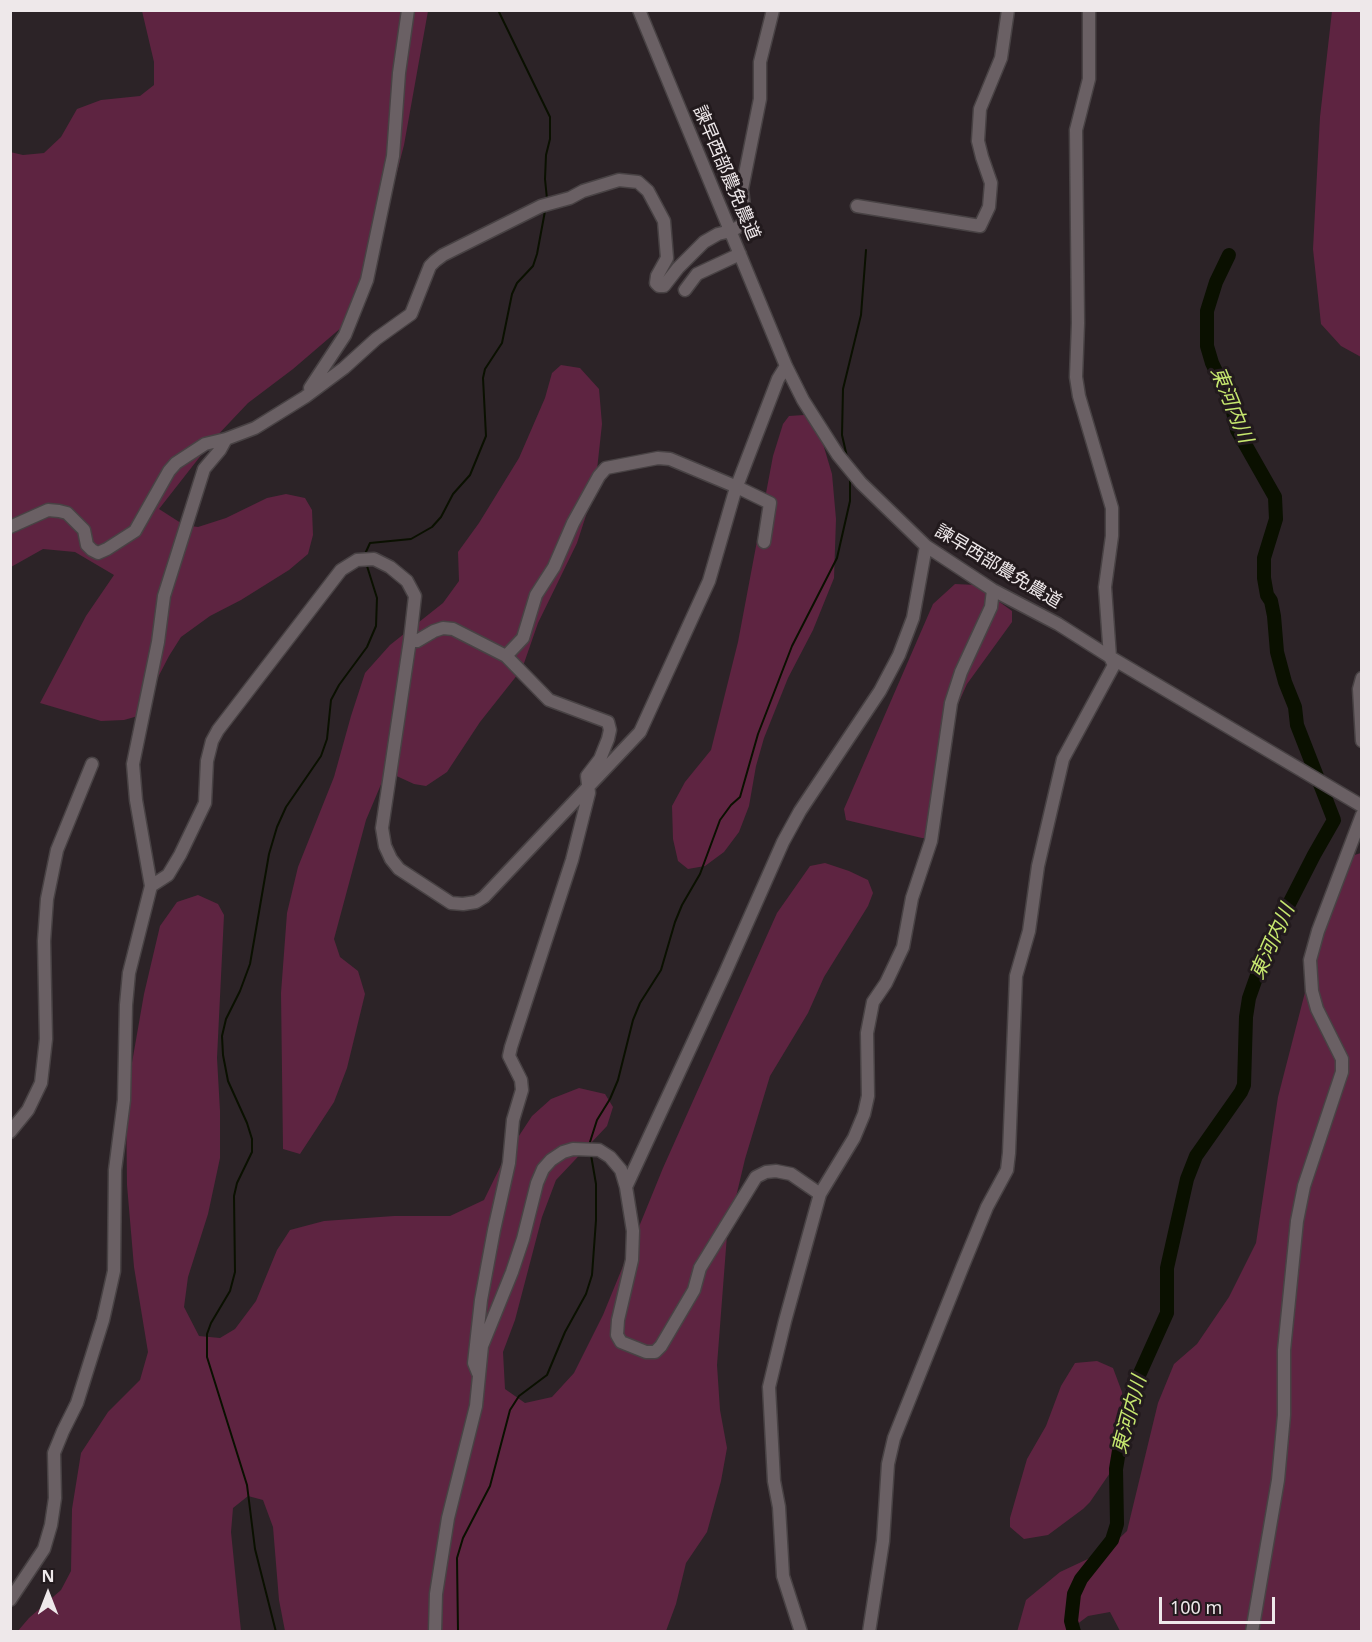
<!DOCTYPE html>
<meta charset="utf-8">
<style>
body{margin:0}
#map{position:relative;width:1372px;height:1642px;overflow:hidden;background:#2c2327;font-family:"Noto Sans",sans-serif}
canvas{display:block}
.frame{position:absolute;inset:0;border:12px solid #eee8ea;pointer-events:none}
.north{position:absolute;left:18px;top:1564px;width:60px;height:60px;-webkit-text-stroke:4px #221a1d;paint-order:stroke;rotate:0deg;font-size:16px;font-weight:700;line-height:24px;text-align:center;color:#eee8ea}
.north::after{content:'';display:block;margin:auto;width:21px;height:27px;background:#eee8ea;clip-path:polygon(50% 0,100% 100%,50% 72%,0 100%)}
.scale{position:absolute;left:1159px;top:1597px;width:116px;height:27px;box-sizing:border-box;border:3px solid #eee8ea;border-top:0;padding-left:8px;font-size:18px;line-height:21px;white-space:nowrap;color:#eee8ea;-webkit-text-stroke:4px #221a1d;paint-order:stroke}
</style>
<div id="map">
<canvas width="1372" height="1642"></canvas>
<div class="frame"></div>
<div class="north">N</div>
<div class="scale">100 m</div>
</div>
<script>
const g = document.querySelector('canvas').getContext('2d');
g.lineJoin = 'round';
function fill(path, color) {
  g.fillStyle = color;
  g.fill(path, 'evenodd');
}
function poly(rows) {
  const path = new Path2D();
  for (const r of rows) {
    path.moveTo(r[0], r[1]);
    for (let i = 2; i < r.length; i += 2) path.lineTo(r[i], r[i + 1]);
  }
  return path;
}
function trace(path, color, width, dash) {
  g.strokeStyle = color;
  g.lineWidth = width;
  g.lineCap = dash ? 'butt' : 'round';
  g.setLineDash(dash || []);
  g.stroke(path);
}
function write(font, color, halo, rows, align = 'center') {
  g.font = font + ' "Noto Sans","Noto Sans JP",sans-serif';
  g.lineWidth = 6;
  g.setLineDash([]);
  g.textBaseline = 'middle';
  g.strokeStyle = halo;
  g.fillStyle = color;
  for (const [text, x, y, turn = 0] of rows) {
    g.save();
    g.translate(x, y);
    g.rotate((+turn || 0) * Math.PI / 180);
    g.textAlign = isNaN(turn) ? turn : align;
    if (halo) g.strokeText(text, 0, 0);
    g.fillText(text, 0, 0);
    g.restore();
  }
}
fill(poly([
 [142,11,428,11,404,145,380,238,349,321,293,369,248,403,213,440,159,509,184,525,198,527,226,518,267,498,286,494,305,498,312,510,313,535,308,554,289,570,241,600,210,616,181,637,169,656,138,716,124,720,101,721,40,703,86,616,114,575,75,552,43,549,11,567,10,152,23,155,44,153,61,137,77,109,101,100,140,96,154,85,154,62],
 [1332,11,1361,11,1361,357,1341,346,1321,324,1313,249,1320,117],
 [561,365,580,368,599,389,602,424,595,488,577,543,538,623,522,669,480,722,447,772,426,786,414,784,390,773,382,782,366,820,334,939,340,957,358,971,365,994,347,1068,334,1102,300,1154,283,1149,281,993,287,913,298,867,334,777,351,716,365,673,390,645,443,603,459,581,458,552,479,523,519,458,545,398,552,373],
 [804,415,821,437,832,474,836,519,834,578,813,630,788,678,764,738,756,766,749,806,739,832,724,852,705,866,688,869,678,861,673,839,672,806,685,782,711,750,738,642,773,456,783,424,789,416],
 [955,584,976,585,1012,611,1012,622,967,684,950,722,940,805,940,827,935,838,922,838,846,820,844,809,933,604],
 [1361,853,1361,1631,1120,1631,1110,1612,1088,1616,1068,1631,1017,1632,1026,1600,1060,1572,1107,1550,1127,1531,1158,1403,1174,1364,1197,1344,1229,1297,1256,1243,1278,1097,1327,907,1348,857],
 [825,863,849,871,868,880,873,893,868,906,824,977,808,1013,770,1076,745,1159,727,1235,717,1365,720,1410,727,1448,721,1481,707,1532,686,1563,676,1604,666,1631,285,1631,279,1600,273,1527,263,1500,248,1496,233,1508,231,1532,241,1631,17,1632,29,1618,61,1590,71,1571,72,1509,81,1453,108,1412,140,1380,148,1352,134,1267,127,1185,126,1097,144,994,160,926,177,902,198,895,218,904,224,915,217,1058,220,1111,220,1158,208,1214,188,1277,184,1307,199,1336,220,1338,235,1329,256,1301,277,1250,290,1230,324,1221,394,1216,450,1216,484,1200,505,1157,532,1116,551,1099,579,1088,605,1094,613,1107,607,1126,556,1180,542,1217,515,1320,503,1352,505,1389,525,1403,552,1397,574,1373,603,1315,663,1168,777,913,810,866],
 [1097,1361,1113,1368,1122,1392,1124,1418,1112,1470,1090,1502,1083,1509,1048,1535,1024,1539,1010,1527,1010,1518,1027,1459,1046,1426,1061,1386,1075,1363]
]), '#5e2441');
trace(poly([
 [498,10,550,117,550,139,546,155,545,179,547,199],
 [847,457,842,435,843,389,861,315,866,250],
 [365,554,370,543,411,539,432,527,441,517,453,494,470,475,486,436,483,378,485,369,502,343,512,294,517,283,533,266,537,254,545,211],
 [590,1147,590,1142,597,1120,610,1099,618,1080,633,1020,640,1003,661,970,675,922,682,905,700,874,720,820,731,805,740,797,758,734,792,646,837,558,850,501,850,477],
 [276,1632,255,1549,247,1485,207,1357,207,1334,211,1323,230,1291,235,1272,234,1196,237,1183,252,1152,252,1139,247,1123,228,1081,223,1055,222,1036,226,1019,240,991,250,964,269,854,277,827,286,807,321,756,327,739,331,700,339,685,367,647,376,626,377,598,367,566],
 [458,1632,457,1558,463,1538,490,1486,510,1410,519,1396,547,1375,565,1332,586,1294,592,1275,596,1220,596,1184,591,1155]
]), '#0a1000', 2);
trace(poly([
 [1074,1632,1071,1621,1074,1594,1081,1579,1112,1540,1117,1524,1116,1469,1124,1420,1136,1382,1167,1313,1167,1268,1187,1179,1196,1156,1241,1092,1244,1085,1246,1017,1249,998,1267,947,1314,855,1334,820,1297,725,1295,707,1285,682,1277,652,1274,616,1271,601,1267,595,1264,578,1264,558,1276,519,1275,497,1237,430,1231,403,1212,363,1207,346,1207,311,1216,282,1229,255]
]), '#0a1000', 14);
const minor = poly([
 [639,10,786,366,803,400,838,455,861,483,926,546,993,590,1058,624,1110,657,1362,806],
 [857,206,980,226,989,207,991,183,982,157,978,141,980,109,1001,58,1008,10],
 [685,290,697,274,740,254],
 [310,388,345,335,367,280,393,156,399,73,408,10],
 [10,527,48,510,59,511,67,513,84,530,87,545,92,550,98,553,107,549,135,531,169,471,176,463,205,444,226,439,255,428,305,397,344,368,376,339,411,314,430,266,435,261,443,255,541,206,570,198,583,191,619,180,638,182,648,191,664,221,667,258,657,276,656,283,659,286,664,286,678,268,704,242,718,234,731,231,742,225,745,215,742,189,760,99,760,62,773,10],
 [410,640,382,828,385,846,391,859,399,869,451,903,463,904,476,902,484,897,640,732,709,581,735,491,778,379,786,366],
 [506,656,523,638,536,595,554,567,573,523,599,476,606,468,658,458,670,459,737,487,770,503,764,542],
 [1362,678,1359,689,1362,741],
 [151,886,168,875,180,855,205,803,207,761,212,741,218,730,341,570,357,560,374,559,390,567,407,581,415,596,410,640,417,641,434,631,443,628,453,629,506,656,549,700,608,722,610,730,608,739,600,759,587,776,589,793,572,860,511,1047,509,1056,521,1080,522,1090,513,1120,509,1163,494,1230,481,1300,474,1363,478,1373],
 [10,1132,28,1110,41,1083,46,1039,44,941,47,899,57,850,92,764],
 [626,1187,725,973,783,842,800,811,880,691,899,655,913,618,926,546],
 [10,1600,44,1549,51,1525,55,1498,54,1453,63,1431,77,1403,103,1320,114,1271,115,1170,124,1100,126,1005,129,973,151,886,136,800,133,764,158,642,164,596,204,469,220,450,226,439],
 [435,1632,436,1594,448,1518,476,1406,482,1346,512,1272,523,1239,537,1183,543,1169,551,1160,563,1152,573,1149,599,1150,610,1157,621,1170,626,1187,633,1231,632,1260,618,1320,617,1335,621,1342,646,1352,655,1352,661,1346,694,1290,700,1268,756,1177,766,1172,776,1171,791,1174,820,1194],
 [801,1632,783,1576,779,1507,774,1481,769,1387,785,1321,820,1194,854,1138,864,1114,868,1096,867,1033,873,1002,886,983,903,947,912,898,931,841,951,703,961,672,991,607,993,590],
 [869,1632,883,1541,888,1464,894,1438,962,1268,987,1207,1007,1170,1009,1153,1016,976,1029,931,1038,866,1063,759,1114,665,1110,657,1105,587,1112,536,1112,508,1079,396,1076,377,1078,323,1076,130,1089,79,1089,10],
 [1252,1632,1278,1480,1284,1415,1284,1350,1297,1221,1304,1186,1342,1072,1342,1059,1317,1009,1312,991,1310,960,1318,931,1362,815]
]);
trace(minor, '#484244', 15);
trace(minor, '#6a6064', 12);
write('18px', '#eee8ea', '#221a1d', [
 ["諫早西部農免農道",726,173,67],
 ["諫早西部農免農道",998,567,31]
]);
write('italic 20px', '#c7e86f', '#221a1d', [
 ["東河内川",1231,405,68],
 ["東河内川",1273,942,-66],
 ["東河内川",1130,1415,-75]
]);
</script>
